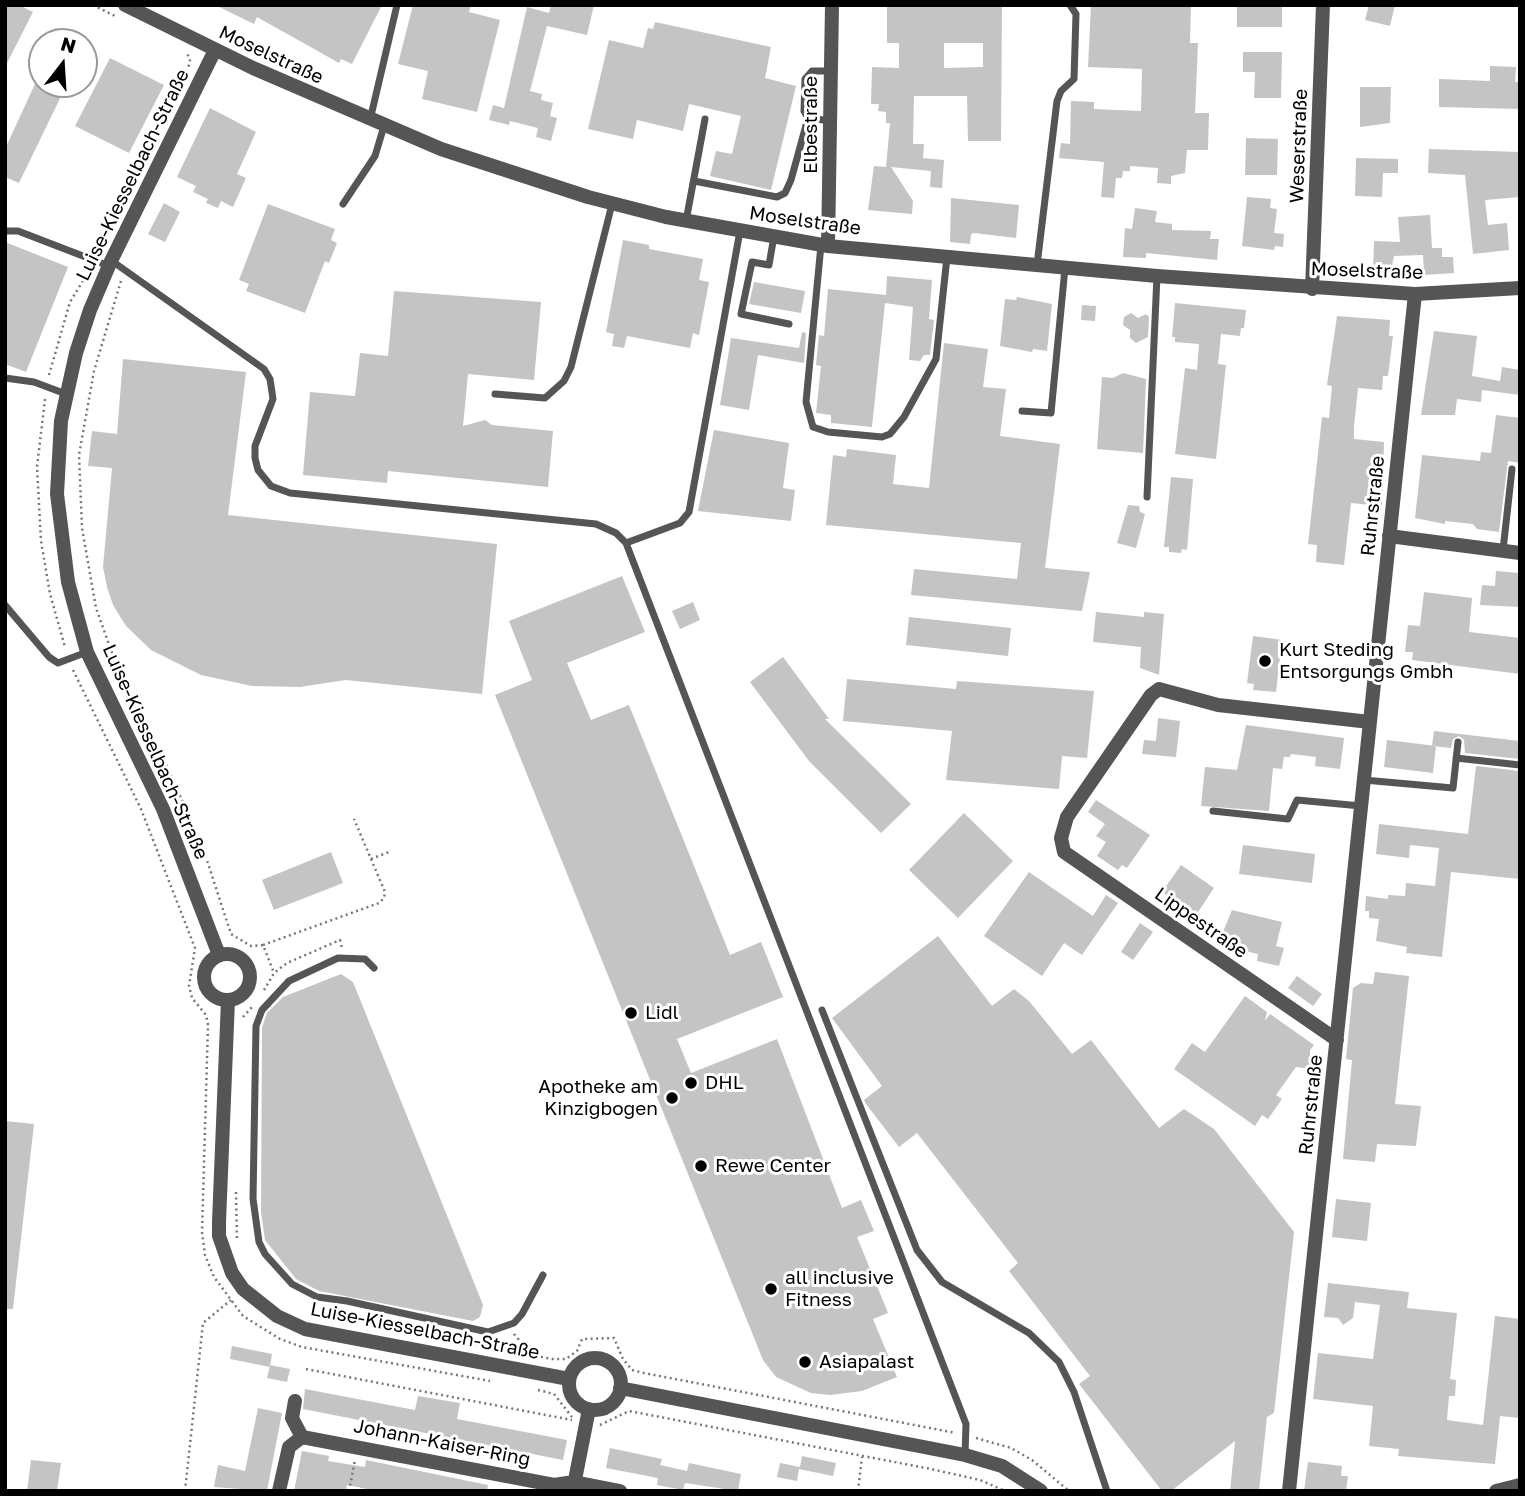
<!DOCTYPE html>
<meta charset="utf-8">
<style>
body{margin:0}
#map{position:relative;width:1525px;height:1496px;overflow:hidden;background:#fff;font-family:"Golos Text",sans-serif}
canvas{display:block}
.frame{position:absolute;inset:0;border:7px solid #000;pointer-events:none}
.north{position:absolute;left:28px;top:28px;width:70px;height:70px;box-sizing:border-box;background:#fff;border:2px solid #999;border-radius:50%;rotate:17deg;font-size:19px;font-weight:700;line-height:28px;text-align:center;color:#000}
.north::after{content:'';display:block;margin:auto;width:24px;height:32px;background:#000;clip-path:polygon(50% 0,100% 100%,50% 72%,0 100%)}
</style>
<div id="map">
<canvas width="1525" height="1496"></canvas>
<div class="frame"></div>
<div class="north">N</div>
</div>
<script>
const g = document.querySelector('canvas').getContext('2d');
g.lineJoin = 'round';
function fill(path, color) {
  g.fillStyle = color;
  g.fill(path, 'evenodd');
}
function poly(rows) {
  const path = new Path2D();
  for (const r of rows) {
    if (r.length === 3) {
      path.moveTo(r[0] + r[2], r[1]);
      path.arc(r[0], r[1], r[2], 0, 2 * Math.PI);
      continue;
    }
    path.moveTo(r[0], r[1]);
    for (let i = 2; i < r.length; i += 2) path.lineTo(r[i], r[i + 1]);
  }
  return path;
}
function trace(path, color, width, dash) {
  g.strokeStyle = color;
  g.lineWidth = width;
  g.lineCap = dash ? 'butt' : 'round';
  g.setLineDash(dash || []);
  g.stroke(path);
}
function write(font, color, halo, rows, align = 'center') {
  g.font = font + ' "Golos Text",sans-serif';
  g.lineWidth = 6;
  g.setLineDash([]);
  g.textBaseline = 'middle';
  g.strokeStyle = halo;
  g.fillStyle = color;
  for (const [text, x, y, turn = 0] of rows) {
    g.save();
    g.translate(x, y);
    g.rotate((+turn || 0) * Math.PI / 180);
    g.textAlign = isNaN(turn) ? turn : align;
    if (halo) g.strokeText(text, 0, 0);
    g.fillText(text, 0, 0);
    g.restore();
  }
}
fill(poly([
 [5,5,19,5,33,12,5,67],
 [215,5,382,5,352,64,341,59,339,63,257,17,254,24],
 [413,5,471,5,469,12,500,20,477,112,422,99,428,71,398,64],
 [551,5,594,5,587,35,547,26,530,91,542,94,541,100,553,103,550,116,557,118,551,141,536,137,538,128,510,121,509,125,489,120,493,105,504,108,527,7,549,13],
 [887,5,1002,5,1001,141,968,141,967,96,914,96,913,144,924,144,923,158,944,160,942,188,930,187,931,171,891,167,913,201,912,214,868,210,874,166,886,167,890,123,886,123,886,112,878,111,879,104,871,104,872,67,899,68,899,43,887,43],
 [944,43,983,43,983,67,944,68],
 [1091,5,1191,5,1190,43,1198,43,1195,113,1209,113,1208,150,1187,150,1185,173,1171,176,1171,184,1157,183,1158,168,1130,166,1130,171,1123,171,1122,178,1116,178,1114,198,1101,197,1104,162,1059,158,1061,143,1070,144,1071,101,1094,102,1094,109,1141,111,1142,69,1088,67],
 [1237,5,1282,5,1282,27,1237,27],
 [1369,5,1395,5,1390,26,1365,20],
 [655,22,771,47,765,78,796,86,771,190,710,176,716,151,732,154,741,116,689,104,683,131,637,120,633,139,588,129,609,40,643,48,648,28,653,29],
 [55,28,61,30,86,42,48,42],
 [1243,52,1282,52,1281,98,1254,98,1255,72,1243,72],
 [110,58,164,85,129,153,75,126],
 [1490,66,1516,67,1515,82,1520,82,1520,109,1439,107,1439,79,1490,81],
 [35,84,67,84,19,183,5,177,5,149],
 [1360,87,1391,87,1390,123,1360,127],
 [210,108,256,132,237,174,246,178,233,207,221,201,218,208,206,203,208,199,193,192,196,186,177,177],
 [1246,138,1278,139,1277,175,1245,175],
 [1429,149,1520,152,1520,197,1485,200,1488,225,1507,223,1509,250,1473,254,1465,175,1428,173],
 [1356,158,1398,159,1398,173,1383,173,1382,197,1355,196],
 [1247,197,1271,199,1270,208,1277,209,1274,233,1284,234,1283,247,1275,246,1274,250,1242,246],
 [951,198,1019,205,1016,238,974,233,971,234,970,244,950,242],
 [164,203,180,212,165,242,148,234],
 [268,204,335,229,331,240,337,243,329,263,325,261,305,313,246,291,249,284,239,280],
 [1135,208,1157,211,1155,222,1172,224,1172,230,1211,231,1210,239,1219,239,1217,260,1146,253,1146,258,1123,257,1125,228,1132,229],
 [1430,215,1432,248,1442,248,1442,257,1453,257,1454,273,1424,275,1423,255,1394,256,1390,275,1373,274,1374,241,1400,242,1398,217],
 [623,240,649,245,649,249,703,259,699,280,709,282,699,335,693,333,690,348,627,336,624,348,612,346,614,334,606,332],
 [5,242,68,267,26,372,5,364],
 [887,276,932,280,929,319,934,320,930,355,924,355,920,361,909,360,913,307,885,303,872,427,831,423,831,415,816,413,821,366,816,365,819,335,824,336,828,289,886,295],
 [754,282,805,291,801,313,749,304],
 [394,291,541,302,534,380,468,374,463,426,485,420,492,425,553,431,548,487,388,471,387,483,303,475,310,392,355,396,360,353,388,356],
 [1017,297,1052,304,1047,351,1033,349,1032,352,1000,346,1005,299,1016,300],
 [1175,303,1246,310,1244,328,1241,328,1240,336,1221,334,1218,364,1226,365,1216,459,1175,454,1185,368,1197,370,1199,344,1175,342,1175,337,1172,337],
 [1082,305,1096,306,1095,321,1081,320],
 [1131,313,1138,318,1146,314,1149,317,1148,337,1136,343,1130,338,1130,330,1123,325,1124,317],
 [1337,316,1390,320,1389,336,1393,336,1388,376,1383,376,1382,390,1358,388,1354,427,1354,439,1384,442,1382,506,1351,503,1344,565,1316,562,1317,545,1308,544,1322,417,1329,418,1332,386,1327,385],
 [1434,331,1477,336,1472,376,1500,381,1502,367,1520,370,1520,395,1482,390,1481,402,1457,399,1455,415,1421,415],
 [802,332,806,333,804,363,758,355,749,410,720,405,731,338,799,348],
 [944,343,988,349,983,387,1006,389,1000,436,1060,444,1045,568,1090,572,1082,611,911,595,914,569,1017,579,1021,543,826,525,833,455,846,457,847,449,896,455,893,484,929,488],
 [123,359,246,372,228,515,497,544,482,694,346,680,300,687,252,686,201,675,151,650,126,626,113,605,107,587,103,567,112,468,88,466,92,431,117,434],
 [1123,373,1146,379,1143,453,1097,449,1102,377,1113,378],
 [1496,415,1520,418,1520,463,1508,461,1499,532,1477,529,1473,524,1445,521,1445,524,1415,518,1422,455,1480,461,1481,452,1491,453],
 [714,430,789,443,783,488,795,490,791,521,698,511],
 [1171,477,1193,479,1187,550,1182,549,1181,553,1169,552,1169,547,1164,547],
 [1128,505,1139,506,1140,512,1145,514,1136,548,1117,543],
 [1496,571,1520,573,1520,607,1480,605,1482,585,1495,586],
 [622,576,645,632,567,663,591,720,629,705,730,955,761,942,783,997,677,1039,691,1073,777,1039,842,1208,861,1200,874,1231,857,1237,888,1313,873,1319,897,1377,862,1391,830,1395,811,1393,776,1377,763,1360,495,695,532,680,509,621],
 [1424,592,1472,598,1469,632,1520,638,1520,674,1412,660,1413,652,1405,652,1408,625,1420,626],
 [693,602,700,620,680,629,672,611],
 [1096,612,1144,617,1144,612,1164,614,1159,675,1140,668,1141,647,1093,642],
 [909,617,1011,628,1008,656,906,645],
 [1253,636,1282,640,1276,692,1253,690,1254,684,1247,683],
 [783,657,829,719,825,719,911,804,881,833,809,761,750,682],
 [847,679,956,689,957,681,1094,691,1087,758,1062,756,1059,789,946,780,952,731,843,721],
 [1158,718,1180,721,1176,757,1142,754,1144,740,1156,741],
 [1246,725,1344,738,1340,769,1315,766,1316,757,1291,754,1290,757,1284,757,1282,769,1273,768,1269,811,1201,806,1205,767,1237,770],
 [1434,731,1520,741,1520,759,1465,753,1464,740,1459,736,1453,739,1451,748,1432,746],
 [1387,740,1436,746,1433,773,1384,767],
 [1476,766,1520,771,1520,879,1451,872,1442,957,1406,953,1407,947,1376,941,1379,919,1369,918,1369,911,1365,911,1366,896,1388,899,1388,895,1405,896,1406,883,1435,886,1439,848,1410,845,1409,858,1376,854,1379,824,1468,834],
 [1096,800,1150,835,1127,868,1122,865,1118,870,1097,856,1106,842,1096,836,1105,824,1088,812],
 [964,813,1013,861,958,918,909,870],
 [1243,845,1315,854,1312,883,1239,874],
 [331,852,343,883,274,910,262,880],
 [1181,865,1214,888,1196,915,1162,892],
 [1029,872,1093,916,1106,895,1118,903,1082,955,1064,943,1042,976,984,936],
 [1232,910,1282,922,1276,946,1284,948,1279,966,1257,961,1258,954,1224,946,1223,932],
 [1140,923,1153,932,1133,960,1121,952],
 [938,936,992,1006,1014,989,1029,1001,1072,1054,1091,1040,1159,1128,1184,1109,1214,1129,1294,1232,1274,1413,1267,1417,1259,1491,1230,1491,1235,1441,1171,1491,1162,1491,1079,1384,1090,1376,1009,1271,1018,1263,917,1133,899,1147,866,1104,864,1100,882,1086,832,1018],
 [1375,972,1409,976,1395,1104,1421,1106,1416,1146,1377,1144,1375,1162,1343,1159,1352,1060,1346,1059,1353,988,1361,983,1373,984],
 [341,974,353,982,483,1305,480,1317,473,1321,319,1291,296,1279,265,1240,261,1212,262,1027,267,1013,283,997],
 [1297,976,1322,994,1313,1006,1288,988],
 [1245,996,1267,1012,1265,1021,1270,1014,1314,1045,1310,1050,1310,1069,1296,1067,1276,1095,1282,1099,1268,1119,1262,1115,1255,1126,1174,1069,1192,1043,1205,1052],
 [5,1121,34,1124,13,1309,5,1309],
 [1336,1199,1371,1203,1367,1241,1332,1237],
 [1328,1283,1409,1292,1407,1308,1457,1313,1450,1379,1456,1380,1455,1396,1449,1396,1447,1420,1483,1425,1495,1316,1520,1319,1520,1418,1500,1416,1495,1464,1398,1456,1399,1449,1369,1446,1373,1406,1313,1399,1318,1353,1373,1359,1380,1305,1355,1302,1353,1318,1343,1325,1338,1318,1324,1317],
 [232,1346,272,1354,270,1367,230,1359],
 [270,1365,290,1369,287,1382,267,1378],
 [305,1389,415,1410,418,1396,460,1403,457,1419,567,1440,563,1460,303,1409],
 [258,1408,282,1413,267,1491,214,1487,218,1465,245,1471],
 [610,1448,662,1459,660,1465,687,1471,689,1463,741,1474,738,1491,685,1483,683,1490,657,1485,658,1478,606,1468],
 [302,1451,329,1456,328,1461,365,1467,366,1460,488,1485,487,1491,377,1491,347,1485,346,1491,294,1491],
 [802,1456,836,1463,833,1476,799,1469,797,1481,777,1477,780,1463,800,1467],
 [31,1460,61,1463,57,1491,27,1491],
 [1308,1462,1342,1466,1341,1476,1348,1476,1346,1491,1304,1491]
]), '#c4c4c4');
trace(poly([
 [93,5,115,16],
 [164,116,189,65,190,60,187,53],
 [121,281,94,371,79,455,82,528,96,608,122,681,162,756,201,842,231,934,251,946,263,945,274,973],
 [49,375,70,302,89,271],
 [45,399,37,467,41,541,50,594,65,647],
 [73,670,141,809,195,948,189,986,192,998,206,1015,208,1025,202,1232,205,1255,214,1277,243,1316,280,1339,302,1347,490,1381],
 [371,859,389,852],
 [263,945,379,903,384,898,385,892,354,819],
 [264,990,274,973,287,963,340,940,342,948],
 [243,1017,252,1007],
 [236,1192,237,1241],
 [368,1324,552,1359,566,1359,577,1351,582,1339,614,1338,623,1359,632,1370,644,1373,956,1433],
 [514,1334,532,1355],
 [306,1369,572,1420],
 [538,1390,554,1394,572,1417],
 [600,1425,629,1411,931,1469,980,1480,1005,1491],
 [976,1438,1011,1448,1032,1460,1069,1491],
 [185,1491,203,1323,231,1300],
 [349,1491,355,1460],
 [858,1491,862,1457]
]), '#777', 2.5, [2, 3.5]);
trace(poly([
 [830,71,812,71,805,79,804,111,808,118,831,121],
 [370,120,397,5],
 [694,181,777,197,785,193,791,180,808,118],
 [343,204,375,156,384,126],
 [686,221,705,119],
 [5,231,18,231,109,266],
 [774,236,769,265,752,262,741,314,789,324],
 [821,245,806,402,813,427,828,432,882,437,890,434,904,417,936,359,947,257],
 [112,261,264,369,270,379,273,399,255,446,255,458,258,470,271,486,290,493,596,524,616,533,626,543,966,1424,965,1455],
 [1037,265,1057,101,1061,91,1074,79,1076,14,1070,5],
 [5,378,34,382,66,394],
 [495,394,545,398,564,381,571,367,612,204],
 [1022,411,1051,413,1065,268],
 [1147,497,1157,276],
 [626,543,680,523,689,512,740,231],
 [1503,550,1512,469],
 [5,605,49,657,58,663,87,652],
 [1456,758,1520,765],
 [1364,780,1453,788,1458,742],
 [1213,811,1288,819,1297,800,1361,806],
 [374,968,365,959,338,958,289,981,262,1010,256,1026,253,1199,259,1242,265,1254,292,1284,317,1297,347,1301,488,1332,514,1323,522,1314,543,1275],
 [822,1010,917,1250,942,1282,1029,1333,1059,1362,1074,1392,1107,1491]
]), '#555', 7);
trace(poly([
 [125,5,253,68,441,149,588,197,666,217,828,246,1157,276,1415,294,1520,288],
 [215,50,111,261,90,310,76,353,61,421,57,494,68,582,87,652,163,809,219,955],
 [828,246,832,5],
 [1312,289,1323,5],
 [1389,536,1520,553],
 [227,977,23],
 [228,1000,219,1222,219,1236,232,1273,243,1289,277,1316,305,1329,569,1379],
 [1337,1040,1064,852,1061,838,1067,817,1151,695,1159,689,1218,705,1370,722],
 [595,1384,26],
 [620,1388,965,1455,1002,1466,1041,1491],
 [295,1401,292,1418,302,1437],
 [573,1490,589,1409],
 [279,1491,289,1447,302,1437,554,1485,574,1482,620,1491],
 [1289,1491,1415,294],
 [1496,1491,1520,1485]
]), '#555', 14);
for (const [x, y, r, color] of [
 [1265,661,7,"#000"],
 [631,1013,7,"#000"],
 [691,1083,7,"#000"],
 [672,1098,7,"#000"],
 [701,1166,7,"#000"],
 [771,1289,7,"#000"],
 [805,1362,7,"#000"]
]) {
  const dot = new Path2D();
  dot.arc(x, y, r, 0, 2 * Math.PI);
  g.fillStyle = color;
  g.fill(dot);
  trace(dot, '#fff', 2.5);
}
write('19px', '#000', '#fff', [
 ["Moselstraße",271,55,25],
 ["Elbestraße",811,125,-90],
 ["Weserstraße",1299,146,-88],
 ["Luise-Kiesselbach-Straße",133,175,-64],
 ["Moselstraße",805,221,8],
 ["Moselstraße",1367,271,2],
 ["Ruhrstraße",1373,506,-84],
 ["Luise-Kiesselbach-Straße",155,752,66],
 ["Lippestraße",1201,923,35],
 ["Ruhrstraße",1311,1105,-84],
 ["Luise-Kiesselbach-Straße",425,1331,11],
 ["Johann-Kaiser-Ring",442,1443,11]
]);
write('19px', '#000', '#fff', [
 ["Kurt Steding",1279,650],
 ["Entsorgungs Gmbh",1279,672],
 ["Lidl",645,1013],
 ["DHL",705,1083],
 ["Apotheke am",658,1087,"right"],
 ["Kinzigbogen",658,1109,"right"],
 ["Rewe Center",715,1166],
 ["all inclusive",785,1278],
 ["Fitness",785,1300],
 ["Asiapalast",819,1362]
], 'left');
</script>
